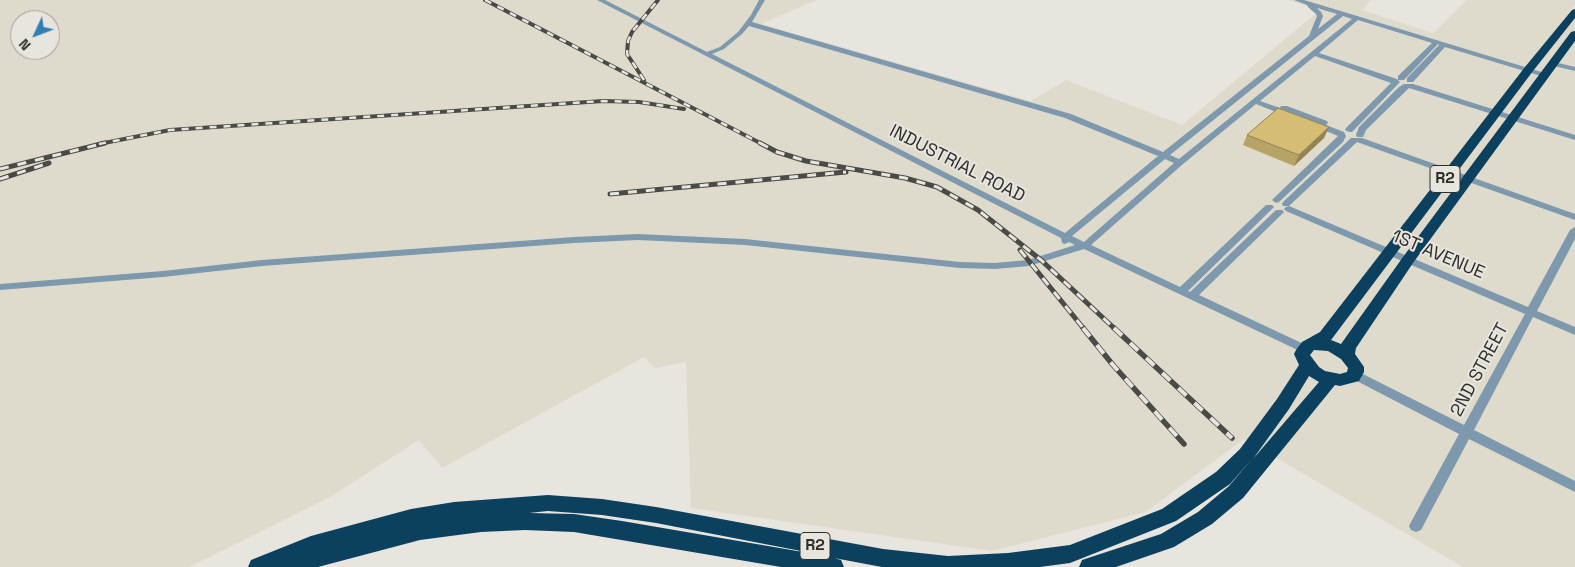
<!DOCTYPE html>
<style>
body{margin:0}
#map{position:relative;width:1575px;height:567px;overflow:hidden;background:#e8e5de;font-family:"Space Grotesk",sans-serif}
canvas{display:block}
.north{position:absolute;left:10px;top:10px;width:50px;height:50px;box-sizing:border-box;background:#e8e5de;border:1px solid #9d9b96;border-radius:50%;rotate:227deg;font-size:14px;font-weight:700;line-height:20px;text-align:center;color:#2d2d2a}
.north::after{content:'';display:block;margin:auto;width:18px;height:22px;background:#327fb2;clip-path:polygon(50% 0,100% 100%,50% 72%,0 100%)}
</style>
<div id="map">
<canvas width="1575" height="567"></canvas>
<div class="north">N</div>
</div>
<script>
const g = document.querySelector('canvas').getContext('2d');
g.lineJoin = 'round';
function fill(path, color) {
  g.fillStyle = color;
  g.fill(path, 'evenodd');
}
function poly(rows) {
  const path = new Path2D();
  for (const r of rows) {
    path.moveTo(r[0], r[1]);
    for (let i = 2; i < r.length; i += 2) path.lineTo(r[i], r[i + 1]);
  }
  return path;
}
function trace(path, color, width, dash) {
  g.strokeStyle = color;
  g.lineWidth = width;
  g.lineCap = dash ? 'butt' : 'round';
  g.setLineDash(dash || []);
  g.stroke(path);
}
function write(font, color, halo, rows, align = 'center') {
  g.font = font + ' "Space Grotesk",sans-serif';
  g.lineWidth = 4;
  g.setLineDash([]);
  g.textBaseline = 'middle';
  g.strokeStyle = halo;
  g.fillStyle = color;
  for (const [text, x, y, turn = 0] of rows) {
    g.save();
    g.translate(x, y);
    g.rotate((+turn || 0) * Math.PI / 180);
    g.textAlign = isNaN(turn) ? turn : align;
    if (halo) g.strokeText(text, 0, 0);
    g.fillText(text, 0, 0);
    g.restore();
  }
}
fill(poly([
 [0,0,817,0,761,24,1031,101,1066,80,1182,125,1320,10,1287,0,1371,0,1362,10,1433,33,1467,0,1575,0,1575,5,1569,11,1575,13,1575,567,1463,567,1244,439,1146,512,992,551,691,508,686,362,655,368,644,357,442,468,419,440,330,497,189,567,0,567],
 [20,20,50,20,50,50,20,50]
]), '#dfdbcc');
fill(poly([
 [597,0,605,0,707,52,720,47,738,32,751,15,759,0,765,0,752,22,1071,114,1163,152,1309,36,1317,16,1316,14,1308,7,1307,5,1294,0,1304,0,1344,12,1548,74,1541,76,1445,47,1413,82,1407,82,1407,78,1439,45,1438,44,1404,80,1398,80,1398,76,1432,43,1358,20,1319,53,1397,79,1400,82,1352,132,1349,132,1345,130,1346,128,1391,83,1315,56,1260,101,1280,108,1281,106,1287,106,1327,121,1328,123,1326,125,1344,132,1346,136,1343,142,1279,202,1276,203,1272,200,1338,136,1314,126,1313,124,1315,122,1293,114,1289,116,1286,116,1256,104,1183,164,1091,245,1180,287,1266,205,1272,205,1274,207,1272,209,1188,291,1190,292,1276,210,1282,210,1284,212,1282,214,1199,295,1308,346,1309,349,1308,352,1304,353,1084,249,1029,266,995,269,960,268,745,245,638,240,574,243,262,266,163,277,0,290,0,284,163,271,262,260,574,237,638,234,745,239,960,262,995,263,1028,260,1075,245,1069,242,1065,244,1062,243,1061,238,597,0],
 [1317,8,1337,14,1318,29,1323,16,1321,12,1317,8],
 [1343,16,1352,19,1179,159,1170,155,1343,16],
 [749,26,1065,118,1158,156,1065,233,712,54,724,49,742,34,749,26],
 [1165,159,1174,163,1084,242,1072,236,1165,159],
 [1550,61,1575,67,1575,71,1550,65,1550,61],
 [1404,84,1413,84,1575,135,1575,140,1409,88,1366,130,1363,137,1357,137,1356,135,1359,127,1399,87,1404,84],
 [1351,138,1362,138,1575,214,1575,220,1357,142,1289,206,1283,206,1282,204,1283,202,1351,138],
 [1289,206,1528,307,1570,230,1575,227,1575,239,1537,311,1575,327,1575,335,1533,317,1474,430,1575,481,1575,492,1469,439,1421,530,1416,532,1411,530,1409,526,1411,522,1459,434,1351,378,1349,375,1351,372,1355,371,1359,372,1464,425,1525,314,1286,211,1284,209,1286,207,1289,206]
]), '#7e98ad');
fill(poly([
 [1575,9,1575,18,1533,71,1331,340,1341,344,1403,257,1571,32,1575,31,1575,41,1413,263,1356,348,1355,354,1364,367,1364,372,1359,381,1340,386,1335,385,1243,498,1212,524,1174,547,1116,567,1079,567,1082,560,1161,534,1198,512,1229,486,1252,459,1230,484,1176,521,1070,563,1040,567,882,567,834,558,841,560,844,567,781,567,574,532,525,530,481,532,420,540,318,567,248,567,251,560,311,536,411,509,454,502,548,495,602,499,656,507,883,549,948,556,1008,553,1070,545,1162,509,1216,472,1240,449,1277,399,1299,365,1294,354,1296,350,1302,342,1320,332,1525,67,1572,10,1575,9],
 [1314,350,1328,351,1341,359,1348,368,1347,372,1340,374,1325,371,1319,367,1310,355,1314,350],
 [1309,376,1319,382,1253,459,1289,409,1309,376],
 [548,511,602,515,656,523,832,557,622,521,574,514,529,513,548,511]
]), '#0c405f');
const railFar2 = poly([
 [485,0,762,144],
 [644,80,627,54,628,41,632,32,658,0],
 [99,144,170,130,603,101,639,102,684,109]
]);
const railFar1 = poly([
 [760,143,777,152,806,161,905,178,937,187,978,210,1041,260,1115,329],
 [0,169,105,143],
 [0,179,49,163],
 [610,194,846,172],
 [1020,250,1084,329]
]);
const rail = poly([
 [1083,328,1113,365,1184,444],
 [1114,328,1232,438]
]);
trace(railFar2, '#4a4a46', 4);
trace(railFar1, '#4a4a46', 5);
trace(rail, '#4a4a46', 5.5);
trace(railFar2, '#e8e5de', 2.5, [7]);
trace(railFar1, '#e8e5de', 3, [9]);
trace(rail, '#e8e5de', 4, [11]);
fill(poly([
 [1247,135,1324,138,1294,166,1243,145]
]), '#b7a365');
fill(poly([
 [1329,127,1324,138,1294,166,1299,155]
]), '#958453');
const building = poly([
 [1278,108,1329,127,1299,155,1247,135,1278,108]
]);
fill(building, '#d5bd76');
trace(building, '#958453', 1);
for (const [x, y, w] of [
 [1445,179,30],
 [815,546,30]
]) {
  const box = new Path2D();
  box.roundRect(x - w / 2, y - 13.5, w, 27, 4);
  g.fillStyle = '#e8e5de';
  g.fill(box);
  trace(box, '#2d2d2a', 1);
}
write('bold 16px', '#2d2d2a', null, [
 ["R2",1445,179],
 ["R2",815,546]
]);
write('18px', '#2d2d2a', '#e8e5de', [
 ["INDUSTRIAL ROAD",957,164,27],
 ["1ST AVENUE",1438,255,23],
 ["2ND STREET",1480,370,-62]
]);
</script>
